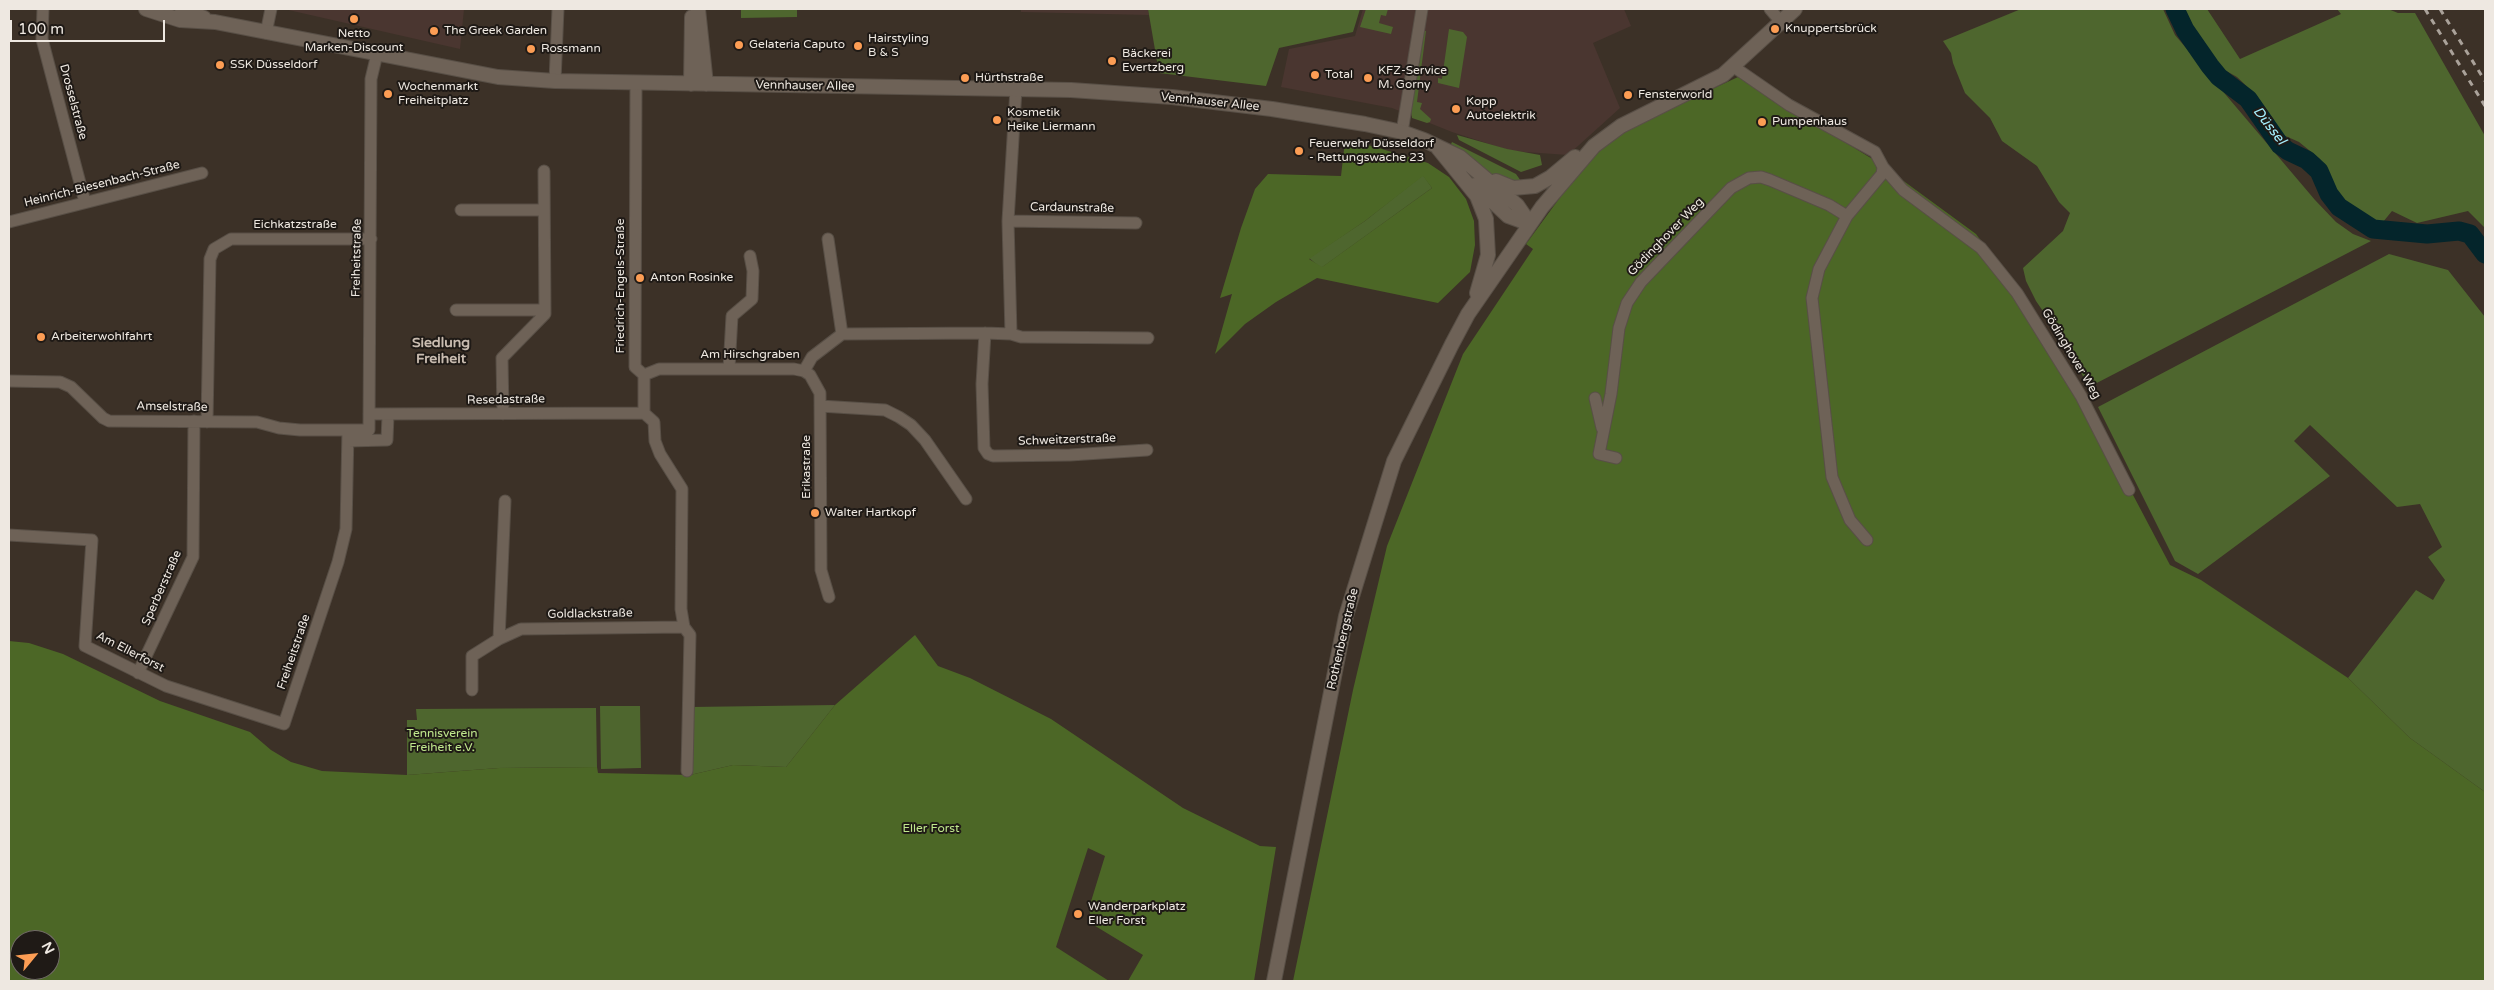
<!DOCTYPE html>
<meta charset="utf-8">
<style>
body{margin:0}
#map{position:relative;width:2494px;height:990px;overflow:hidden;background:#3c3127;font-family:"Varela Round",sans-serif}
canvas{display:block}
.frame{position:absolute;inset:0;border:10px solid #eee8e1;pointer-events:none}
.north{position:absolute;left:10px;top:930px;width:50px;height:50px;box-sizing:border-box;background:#1f1a16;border:1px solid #726c67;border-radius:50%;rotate:62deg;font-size:14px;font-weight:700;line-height:20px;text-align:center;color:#eee8e1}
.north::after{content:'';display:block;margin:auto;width:18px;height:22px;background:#fc9d54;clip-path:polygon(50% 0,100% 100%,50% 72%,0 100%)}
.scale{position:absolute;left:10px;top:20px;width:155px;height:22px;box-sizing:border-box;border:2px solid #eee8e1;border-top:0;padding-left:6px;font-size:15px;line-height:18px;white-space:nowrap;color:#eee8e1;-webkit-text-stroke:4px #1f1a16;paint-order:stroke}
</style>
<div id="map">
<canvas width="2494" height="990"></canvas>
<div class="frame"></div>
<div class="north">N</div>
<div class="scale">100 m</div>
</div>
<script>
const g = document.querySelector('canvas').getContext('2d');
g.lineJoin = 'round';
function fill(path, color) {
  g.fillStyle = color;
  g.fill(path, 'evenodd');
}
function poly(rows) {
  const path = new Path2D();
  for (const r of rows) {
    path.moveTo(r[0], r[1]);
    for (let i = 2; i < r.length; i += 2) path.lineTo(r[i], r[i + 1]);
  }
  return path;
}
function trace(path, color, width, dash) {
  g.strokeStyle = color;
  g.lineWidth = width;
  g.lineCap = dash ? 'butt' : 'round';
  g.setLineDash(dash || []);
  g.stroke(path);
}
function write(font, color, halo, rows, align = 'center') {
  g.font = font + ' "Varela Round",sans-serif';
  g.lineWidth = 4;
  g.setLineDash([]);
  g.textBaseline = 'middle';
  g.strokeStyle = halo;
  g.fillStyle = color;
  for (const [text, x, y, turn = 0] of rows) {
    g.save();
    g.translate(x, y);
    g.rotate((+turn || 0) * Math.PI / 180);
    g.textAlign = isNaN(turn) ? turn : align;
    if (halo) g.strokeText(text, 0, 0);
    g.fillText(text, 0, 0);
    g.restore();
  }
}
fill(poly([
 [284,9,464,9,460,49],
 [1021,9,1148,9,1149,15,1021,12],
 [1363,9,1624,9,1631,26,1593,43,1620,108,1568,155,1511,151,1452,132,1392,108,1281,87,1289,49,1355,36]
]), '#4a3630');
fill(poly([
 [741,9,797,9,797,17,741,18],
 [1148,9,1360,9,1353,32,1279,48,1266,86,1159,73],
 [1366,9,1388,9,1386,16,1381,15,1379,23,1393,27,1391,34,1360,27],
 [2021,9,2163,9,2175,35,2315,200,2336,222,2353,234,2371,241,2089,387,2062,339,2036,301,2026,281,2023,268,2063,231,2070,213,2059,202,2037,166,2002,141,1990,118,1965,93,1953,63,1951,53,1943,41],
 [2185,9,2207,9,2240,59,2341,14,2337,9,2388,9,2398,13,2415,13,2485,136,2485,228,2468,211,2417,223,2392,211,2383,222,2372,222,2343,201,2320,159,2299,142,2281,134,2257,96,2237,77,2221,68,2200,41],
 [1449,29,1463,32,1467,37,1459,88,1438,83,1438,78,1442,79],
 [1421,30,1426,31,1417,102,1422,103,1420,109,1431,119,1430,122,1427,123,1412,118,1411,111],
 [1457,135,1507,149,1540,155,1542,165,1521,172,1459,140],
 [1452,142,1516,174,1523,184,1498,180,1451,144],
 [1423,175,1432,188,1411,203,1321,268,1309,258,1365,221],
 [2389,254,2448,270,2485,317,2485,792,2410,738,2348,678,2416,590,2433,600,2445,580,2428,557,2442,547,2420,504,2397,507,2310,425,2294,441,2330,476,2198,574,2175,561,2098,407],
 [835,705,786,767,733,765,690,775,691,707],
 [600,706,640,706,641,768,601,769],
 [596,708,597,767,499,768,407,775,407,720,417,720,416,709]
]), '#4e662e');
fill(poly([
 [1738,77,1879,163,1976,234,2033,311,2086,406,2170,565,2201,580,2348,678,2410,738,2485,792,2485,981,1293,981,1353,690,1387,546,1463,354,1533,249,1526,244,1564,192,1597,153,1627,129],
 [1345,141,1372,146,1428,163,1449,177,1466,199,1474,221,1475,245,1470,272,1438,303,1317,278,1276,302,1245,324,1215,354,1232,294,1220,298,1241,228,1255,189,1268,174,1341,176],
 [1423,176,1432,188,1411,203,1322,267,1309,259,1365,221],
 [915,635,938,666,970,678,1051,719,1183,808,1260,846,1276,847,1254,981,1128,981,1143,955,1092,924,1089,908,1105,856,1088,848,1056,947,1109,981,9,981,9,641,29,643,63,654,160,701,250,732,271,750,291,762,322,771,407,775,499,768,597,767,598,773,690,775,733,765,786,767,835,705],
 [20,940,50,940,50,970,20,970]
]), '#4c6726');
trace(poly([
 [2175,9,2185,30,2210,66,2219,77,2248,99,2280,145,2288,151,2307,160,2319,171,2329,194,2339,207,2373,229,2427,234,2459,231,2470,234,2485,254]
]), '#04252b', 19);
const minor = poly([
 [43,9,42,39,85,202],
 [1770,9,1781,22],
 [266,33,271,9],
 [1734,67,1789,105,1875,152,1883,167,1903,190,1981,248,2017,293,2081,396,2129,490],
 [555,81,558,9],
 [636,83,635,367,644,375,644,413,654,422,655,441,660,454,682,489,681,609,684,627,690,635,687,771],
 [1402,132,1422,9],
 [461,210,544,210],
 [1008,221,1136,223],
 [9,222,202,173],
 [828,239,842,334],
 [456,310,545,310],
 [985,333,982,384,984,448,988,454,993,456,1070,455,1147,450],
 [1011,334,1008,221,1016,89],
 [729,369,732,316,752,299,753,271,750,256],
 [804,371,812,357,842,334,985,333,1011,334,1021,337,1148,338],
 [644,375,659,369,794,369,804,371,810,375,820,393,821,570,829,597],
 [9,381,60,382,71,387,103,418,109,421,257,422,279,428,300,430,348,430],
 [1595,398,1602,428],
 [820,406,885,410,899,417,911,425,925,440,966,499],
 [369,414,644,413],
 [503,414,502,358,545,314,544,171],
 [207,422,210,259,214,249,231,239,371,239],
 [348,441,387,440,388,415],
 [1616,458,1599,454,1611,394,1619,328,1627,303,1641,282,1731,188,1749,178,1761,177,1770,180,1829,205,1847,216],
 [505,501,499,639,521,629,684,627],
 [9,535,92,540,85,646,166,686,284,724,338,562,346,529,348,430,369,430,371,79,377,54],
 [1867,540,1850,520,1832,477,1812,298,1819,269,1847,216,1882,174,1883,167],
 [138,673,193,557,194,421],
 [472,690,472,656,499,639]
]);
const secondary = poly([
 [146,9,180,20,215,22,498,77,555,81,1071,90,1172,97,1272,109,1365,124,1402,132,1424,140,1460,157,1517,205,1530,224],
 [182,9,204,18],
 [698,9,706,84],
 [691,84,692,17],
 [1438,148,1477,196,1486,219,1488,255,1477,293],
 [1496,181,1513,188,1535,186,1551,177,1575,157],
 [1475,185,1508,216,1530,224],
 [1274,981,1346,616,1394,461,1452,344,1468,314,1542,207,1594,146,1621,126,1723,75,1795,9]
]);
trace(minor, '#584f46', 13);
trace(secondary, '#584f46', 16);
trace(minor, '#6e6257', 11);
trace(secondary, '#6e6257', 14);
trace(poly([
 [2425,9,2485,106],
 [2440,9,2485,81]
]), '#aaa29a', 3, [6, 6]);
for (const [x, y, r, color] of [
 [354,19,5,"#fc9d54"],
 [1775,29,5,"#fc9d54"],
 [434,31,5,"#fc9d54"],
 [739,45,5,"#fc9d54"],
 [858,46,5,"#fc9d54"],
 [531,49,5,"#fc9d54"],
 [1112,61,5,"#fc9d54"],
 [220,65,5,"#fc9d54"],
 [1315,75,5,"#fc9d54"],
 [965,78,5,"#fc9d54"],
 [1368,78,5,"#fc9d54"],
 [388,94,5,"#fc9d54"],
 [1628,95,5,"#fc9d54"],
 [1456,109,5,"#fc9d54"],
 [997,120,5,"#fc9d54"],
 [1762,122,5,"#fc9d54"],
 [1299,151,5,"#fc9d54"],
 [640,278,5,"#fc9d54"],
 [41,337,5,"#fc9d54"],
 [815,513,5,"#fc9d54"],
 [1078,914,5,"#fc9d54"]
]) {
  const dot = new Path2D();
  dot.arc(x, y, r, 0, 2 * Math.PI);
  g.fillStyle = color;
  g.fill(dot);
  trace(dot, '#1f1a16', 2);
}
write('12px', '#eee8e1', '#1f1a16', [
 ["Knuppertsbrück",1785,29],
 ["The Greek Garden",444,31],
 ["Netto",354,34,"center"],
 ["Marken-Discount",354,48,"center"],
 ["Hairstyling",868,39],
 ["B & S",868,53],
 ["Gelateria Caputo",749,45],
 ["Rossmann",541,49],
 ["Bäckerei",1122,54],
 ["Evertzberg",1122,68],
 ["SSK Düsseldorf",230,65],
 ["KFZ-Service",1378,71],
 ["M. Gorny",1378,85],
 ["Total",1325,75],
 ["Hürthstraße",975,78],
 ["Wochenmarkt",398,87],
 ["Freiheitplatz",398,101],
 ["Fensterworld",1638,95],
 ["Kopp",1466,102],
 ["Autoelektrik",1466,116],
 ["Kosmetik",1007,113],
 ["Heike Liermann",1007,127],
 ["Pumpenhaus",1772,122],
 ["Feuerwehr Düsseldorf",1309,144],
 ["- Rettungswache 23",1309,158],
 ["Anton Rosinke",650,278],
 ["Arbeiterwohlfahrt",51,337],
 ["Walter Hartkopf",825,513],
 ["Wanderparkplatz",1088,907],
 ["Eller Forst",1088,921]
], 'left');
write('12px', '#eee8e1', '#1f1a16', [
 ["Vennhauser Allee",805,86,1],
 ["Drosselstraße",73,102,75],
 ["Vennhauser Allee",1210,102,6],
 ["Heinrich-Biesenbach-Straße",102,184,-14],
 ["Cardaunstraße",1072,208,1],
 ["Eichkatzstraße",295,225],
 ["Gödinghover Weg",1666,237,-46],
 ["Freiheitstraße",357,258,-89],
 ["Friedrich-Engels-Straße",621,286,-90],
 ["Gödinghover Weg",2071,354,59],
 ["Am Hirschgraben",750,355],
 ["Resedastraße",506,400,-1],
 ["Amselstraße",172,407,1],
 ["Schweitzerstraße",1067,440,-2],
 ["Erikastraße",807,467,-90],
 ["Sperberstraße",162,588,-66],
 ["Goldlackstraße",590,614,-1],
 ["Rothenbergstraße",1343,639,-77],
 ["Am Ellerforst",130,652,27],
 ["Freiheitstraße",294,652,-71]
]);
write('12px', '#c0e88d', '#1f1a16', [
 ["Tennisverein",442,734],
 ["Freiheit e.V.",442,748],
 ["Eller Forst",931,829]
]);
write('italic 14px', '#a4eefd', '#1f1a16', [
 ["Düssel",2269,126,52]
]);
write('bold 14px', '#c9bcb0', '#1f1a16', [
 ["Siedlung",441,343],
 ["Freiheit",441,359]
]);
</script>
